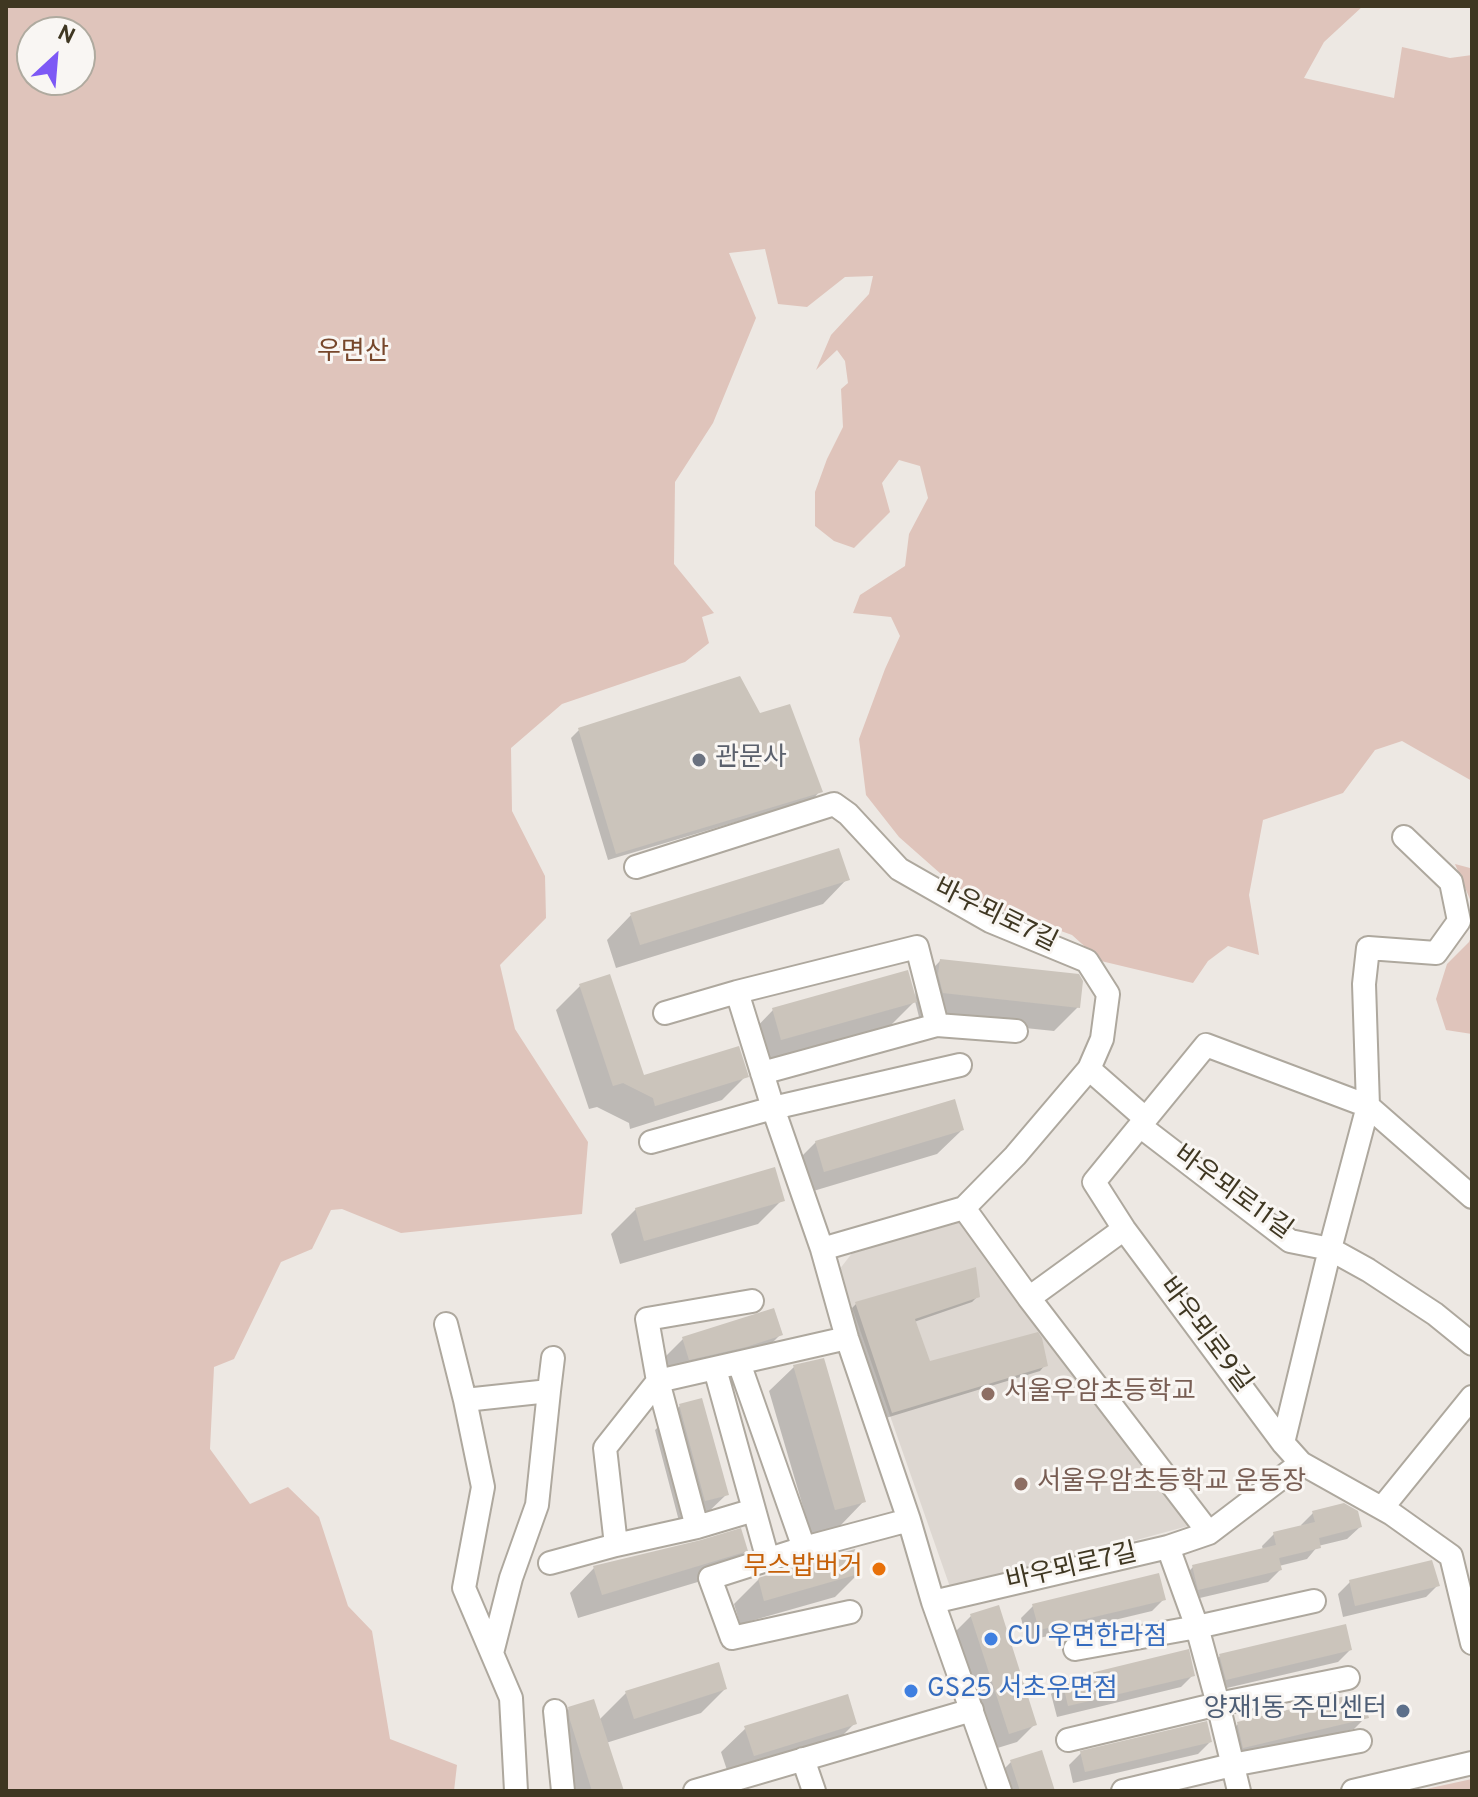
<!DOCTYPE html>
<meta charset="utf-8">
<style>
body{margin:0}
#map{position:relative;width:1478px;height:1797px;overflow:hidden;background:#ede8e3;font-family:Overpass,sans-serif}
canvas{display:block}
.frame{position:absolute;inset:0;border:8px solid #3f3722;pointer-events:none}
.north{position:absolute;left:16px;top:16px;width:80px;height:80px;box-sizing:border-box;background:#f9f6f3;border:2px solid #afaa9f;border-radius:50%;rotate:26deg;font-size:22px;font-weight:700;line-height:32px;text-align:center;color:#3f3722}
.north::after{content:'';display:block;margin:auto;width:28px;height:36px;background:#7d58f5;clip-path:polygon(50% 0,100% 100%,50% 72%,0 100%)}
</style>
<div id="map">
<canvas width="1478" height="1797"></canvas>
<div class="frame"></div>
<div class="north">N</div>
</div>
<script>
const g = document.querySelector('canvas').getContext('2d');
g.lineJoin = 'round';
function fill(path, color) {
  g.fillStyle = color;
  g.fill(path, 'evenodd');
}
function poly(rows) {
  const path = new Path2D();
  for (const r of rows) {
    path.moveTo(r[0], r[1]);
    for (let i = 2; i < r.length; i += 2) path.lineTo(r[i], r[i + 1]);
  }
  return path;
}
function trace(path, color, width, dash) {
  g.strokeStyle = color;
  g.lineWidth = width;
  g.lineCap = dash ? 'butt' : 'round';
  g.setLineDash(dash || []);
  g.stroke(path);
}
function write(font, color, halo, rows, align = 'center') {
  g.font = font + ' Overpass,"Noto Sans KR",sans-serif';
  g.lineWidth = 6;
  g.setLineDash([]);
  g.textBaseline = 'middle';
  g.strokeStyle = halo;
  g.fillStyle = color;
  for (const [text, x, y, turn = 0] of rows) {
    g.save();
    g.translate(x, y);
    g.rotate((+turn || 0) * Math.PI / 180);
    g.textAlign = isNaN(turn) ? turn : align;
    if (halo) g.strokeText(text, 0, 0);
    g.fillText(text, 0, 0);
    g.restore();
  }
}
fill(poly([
 [960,1217,1188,1518,1188,1526,959,1588,950,1587,839,1270,856,1248]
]), '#ddd7d1');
fill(poly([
 [6,6,1363,6,1324,42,1304,78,1394,98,1402,47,1450,58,1472,55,1472,781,1402,741,1375,750,1343,793,1263,820,1249,895,1259,955,1228,946,1208,961,1193,983,1101,961,1072,935,967,897,899,837,866,795,859,739,885,669,900,636,891,617,853,613,860,595,905,566,909,534,928,498,920,466,899,460,882,483,890,512,854,548,834,541,815,526,815,492,827,459,843,427,841,389,848,383,845,361,837,350,816,370,831,335,869,294,873,276,845,277,807,307,778,304,765,249,729,253,756,318,713,423,675,482,674,564,714,613,702,617,709,643,685,662,562,704,511,748,512,811,545,876,546,918,500,965,515,1029,588,1142,582,1214,401,1233,342,1209,331,1210,312,1249,281,1262,234,1359,214,1367,210,1449,250,1504,288,1487,319,1517,348,1606,372,1631,390,1739,457,1765,454,1791,6,1791],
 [32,32,80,32,80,80,32,80],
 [1455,864,1470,868,1472,867,1472,904],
 [1472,934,1472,1034,1446,1030,1436,999,1447,964,1469,942],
 [1472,1779,1472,1791,1417,1791]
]), '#dfc4bb');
fill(poly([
 [759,715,820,791,813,799,608,860,571,738,579,730],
 [847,879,823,904,616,968,607,940,631,915],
 [940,961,1078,1007,1054,1031,919,1017,915,1001,890,1026,757,1063,749,1035,773,1010,915,1000,916,986],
 [580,986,643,1078,746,1076,722,1100,630,1129,629,1123,597,1107,589,1109,556,1010],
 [962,1130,937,1154,800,1195,791,1167,816,1142],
 [782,1200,758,1224,620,1264,611,1234,636,1209],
 [978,1296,972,1302,914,1322,929,1363,1045,1365,1040,1371,886,1418,851,1309,856,1304],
 [781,1334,756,1359,664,1383,658,1364,683,1339],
 [794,1367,864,1501,840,1526,811,1534,769,1391],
 [680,1406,727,1494,702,1518,680,1525,655,1430],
 [1313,1513,1360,1527,1347,1539,1318,1546,1307,1559,1279,1566,1280,1570,1268,1582,1187,1601,1181,1579,1193,1567,1263,1550,1262,1546,1274,1534,1302,1527,1301,1525],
 [746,1551,721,1575,578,1618,570,1593,594,1568],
 [860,1572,835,1597,740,1624,734,1604,759,1579],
 [1350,1582,1438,1585,1426,1597,1343,1617,1338,1594],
 [1164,1599,1152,1611,1027,1641,1021,1618,1033,1606],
 [971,1616,1035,1724,1017,1742,991,1750,953,1634],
 [1350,1650,1338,1662,1214,1691,1208,1668,1220,1656],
 [1193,1675,1181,1687,1057,1717,1051,1694,1063,1682],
 [725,1689,701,1713,606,1743,622,1791,561,1791,546,1745,544,1733,569,1709,599,1720,626,1693],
 [1366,1717,1354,1729,1231,1759,1226,1736,1238,1724],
 [855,1723,830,1748,730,1779,721,1752,746,1728],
 [1210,1742,1198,1754,1073,1783,1069,1765,1081,1753],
 [1011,1762,1053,1791,997,1791,993,1780]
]), '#0003');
fill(poly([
 [740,676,760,713,790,704,823,792,616,854,578,728],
 [839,848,850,880,640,945,630,913],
 [940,959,1079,974,1083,981,1080,1008,943,993,938,974],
 [908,970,917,1002,781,1040,772,1008],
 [610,974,644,1075,739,1046,749,1077,655,1106,653,1098,623,1083,613,1086,579,984],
 [955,1099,964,1130,824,1172,815,1141],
 [775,1167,785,1201,644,1241,635,1208],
 [976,1267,980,1297,915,1319,930,1361,1038,1332,1042,1338,1048,1366,892,1413,855,1302],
 [774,1308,783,1335,746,1347,689,1360,682,1337],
 [824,1358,866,1502,835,1510,793,1365],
 [702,1398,729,1495,705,1501,679,1404],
 [1344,1503,1358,1511,1362,1527,1319,1538,1321,1548,1279,1558,1282,1570,1198,1590,1192,1565,1276,1545,1273,1532,1315,1522,1312,1511],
 [741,1528,748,1551,602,1595,593,1566,701,1540],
 [855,1549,862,1573,764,1601,758,1578],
 [1432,1560,1440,1586,1355,1606,1349,1580],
 [1159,1573,1166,1600,1039,1630,1032,1604],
 [999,1605,1037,1725,1009,1734,970,1614],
 [1346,1624,1352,1650,1226,1680,1219,1654],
 [1189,1649,1195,1676,1068,1706,1062,1680],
 [719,1662,727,1689,634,1719,625,1691],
 [1362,1692,1369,1718,1243,1748,1237,1722],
 [848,1694,857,1724,754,1756,744,1726],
 [594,1699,624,1791,592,1791,570,1720,568,1707],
 [1207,1721,1212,1742,1085,1772,1080,1751],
 [1042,1750,1055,1791,1020,1791,1010,1760]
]), '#cbc4bb');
const minor = poly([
 [636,867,834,804,848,814,899,869,990,921,1087,961,1108,994,1102,1039,1089,1069,1015,1156,964,1208,822,1249],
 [665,1013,737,992],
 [937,1025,1016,1031],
 [1089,1069,1146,1119],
 [762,1073,937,1025,917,947,737,992,773,1108,822,1249,847,1338,909,1520,933,1602,1000,1791],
 [1140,1126,1290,1241,1330,1249,1368,1270,1435,1314,1472,1344],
 [651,1142,773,1108,960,1065],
 [1472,1197,1368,1106,1206,1045,1094,1182,1124,1229,1283,1443,1301,1463,1392,1514,1451,1556,1472,1643],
 [964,1208,1029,1298,1209,1533],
 [1029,1298,1124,1229],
 [752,1301,647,1319,658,1381,847,1338],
 [446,1324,465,1400,483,1487,464,1588,511,1698,516,1791],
 [739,1363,804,1548,909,1520],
 [715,1369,768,1560],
 [658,1381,697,1527,616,1545,605,1448,658,1381],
 [465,1400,549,1391,553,1358],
 [1283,1443,1330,1249,1368,1106,1364,984,1368,948,1436,953,1459,921,1451,882,1404,837],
 [1382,1508,1472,1397],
 [697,1527,754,1510],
 [1168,1547,1197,1627,1218,1704,1239,1791],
 [804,1548,710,1578,732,1638,850,1612],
 [550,1563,616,1545],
 [933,1602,1168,1547,1209,1533,1301,1463],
 [1075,1649,1197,1627,1314,1601],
 [492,1653,511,1578,537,1505,549,1391],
 [555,1711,563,1791],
 [1068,1740,1218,1704,1348,1678],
 [803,1759,814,1791],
 [695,1791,972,1710],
 [1123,1791,1232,1765,1360,1741],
 [1353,1791,1472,1763]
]);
trace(minor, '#aea89e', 26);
trace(minor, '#fff', 22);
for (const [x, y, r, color] of [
 [699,760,8,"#6b7280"],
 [988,1394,8,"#8d6e63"],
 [1021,1484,8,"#8d6e63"],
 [879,1569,8,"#e8710a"],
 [991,1639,8,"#3f7fe0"],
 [911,1691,8,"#3f7fe0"],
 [1403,1711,8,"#5c6f8a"]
]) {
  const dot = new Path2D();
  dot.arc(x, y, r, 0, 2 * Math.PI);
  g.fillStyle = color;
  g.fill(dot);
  trace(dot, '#f9f6f3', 3);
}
write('26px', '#77472b', '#f9f6f3', [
 ["우면산",353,354]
]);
write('26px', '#5b616d', '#f9f6f3', [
 ["관문사",715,760]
], 'left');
write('26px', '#3f3722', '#f9f6f3', [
 ["바우뫼로7길",995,917,26],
 ["바우뫼로11길",1232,1194,36],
 ["바우뫼로9길",1204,1336,53],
 ["바우뫼로7길",1072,1569,-13]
]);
write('26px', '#785e54', '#f9f6f3', [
 ["서울우암초등학교",1004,1394],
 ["서울우암초등학교 운동장",1037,1484]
], 'left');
write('26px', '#c56008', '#f9f6f3', [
 ["무스밥버거",863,1569]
], 'right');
write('26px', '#366cbe', '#f9f6f3', [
 ["CU 우면한라점",1007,1639],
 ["GS25 서초우면점",927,1691]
], 'left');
write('26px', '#4e5e75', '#f9f6f3', [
 ["양재1동 주민센터",1387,1711]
], 'right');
</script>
